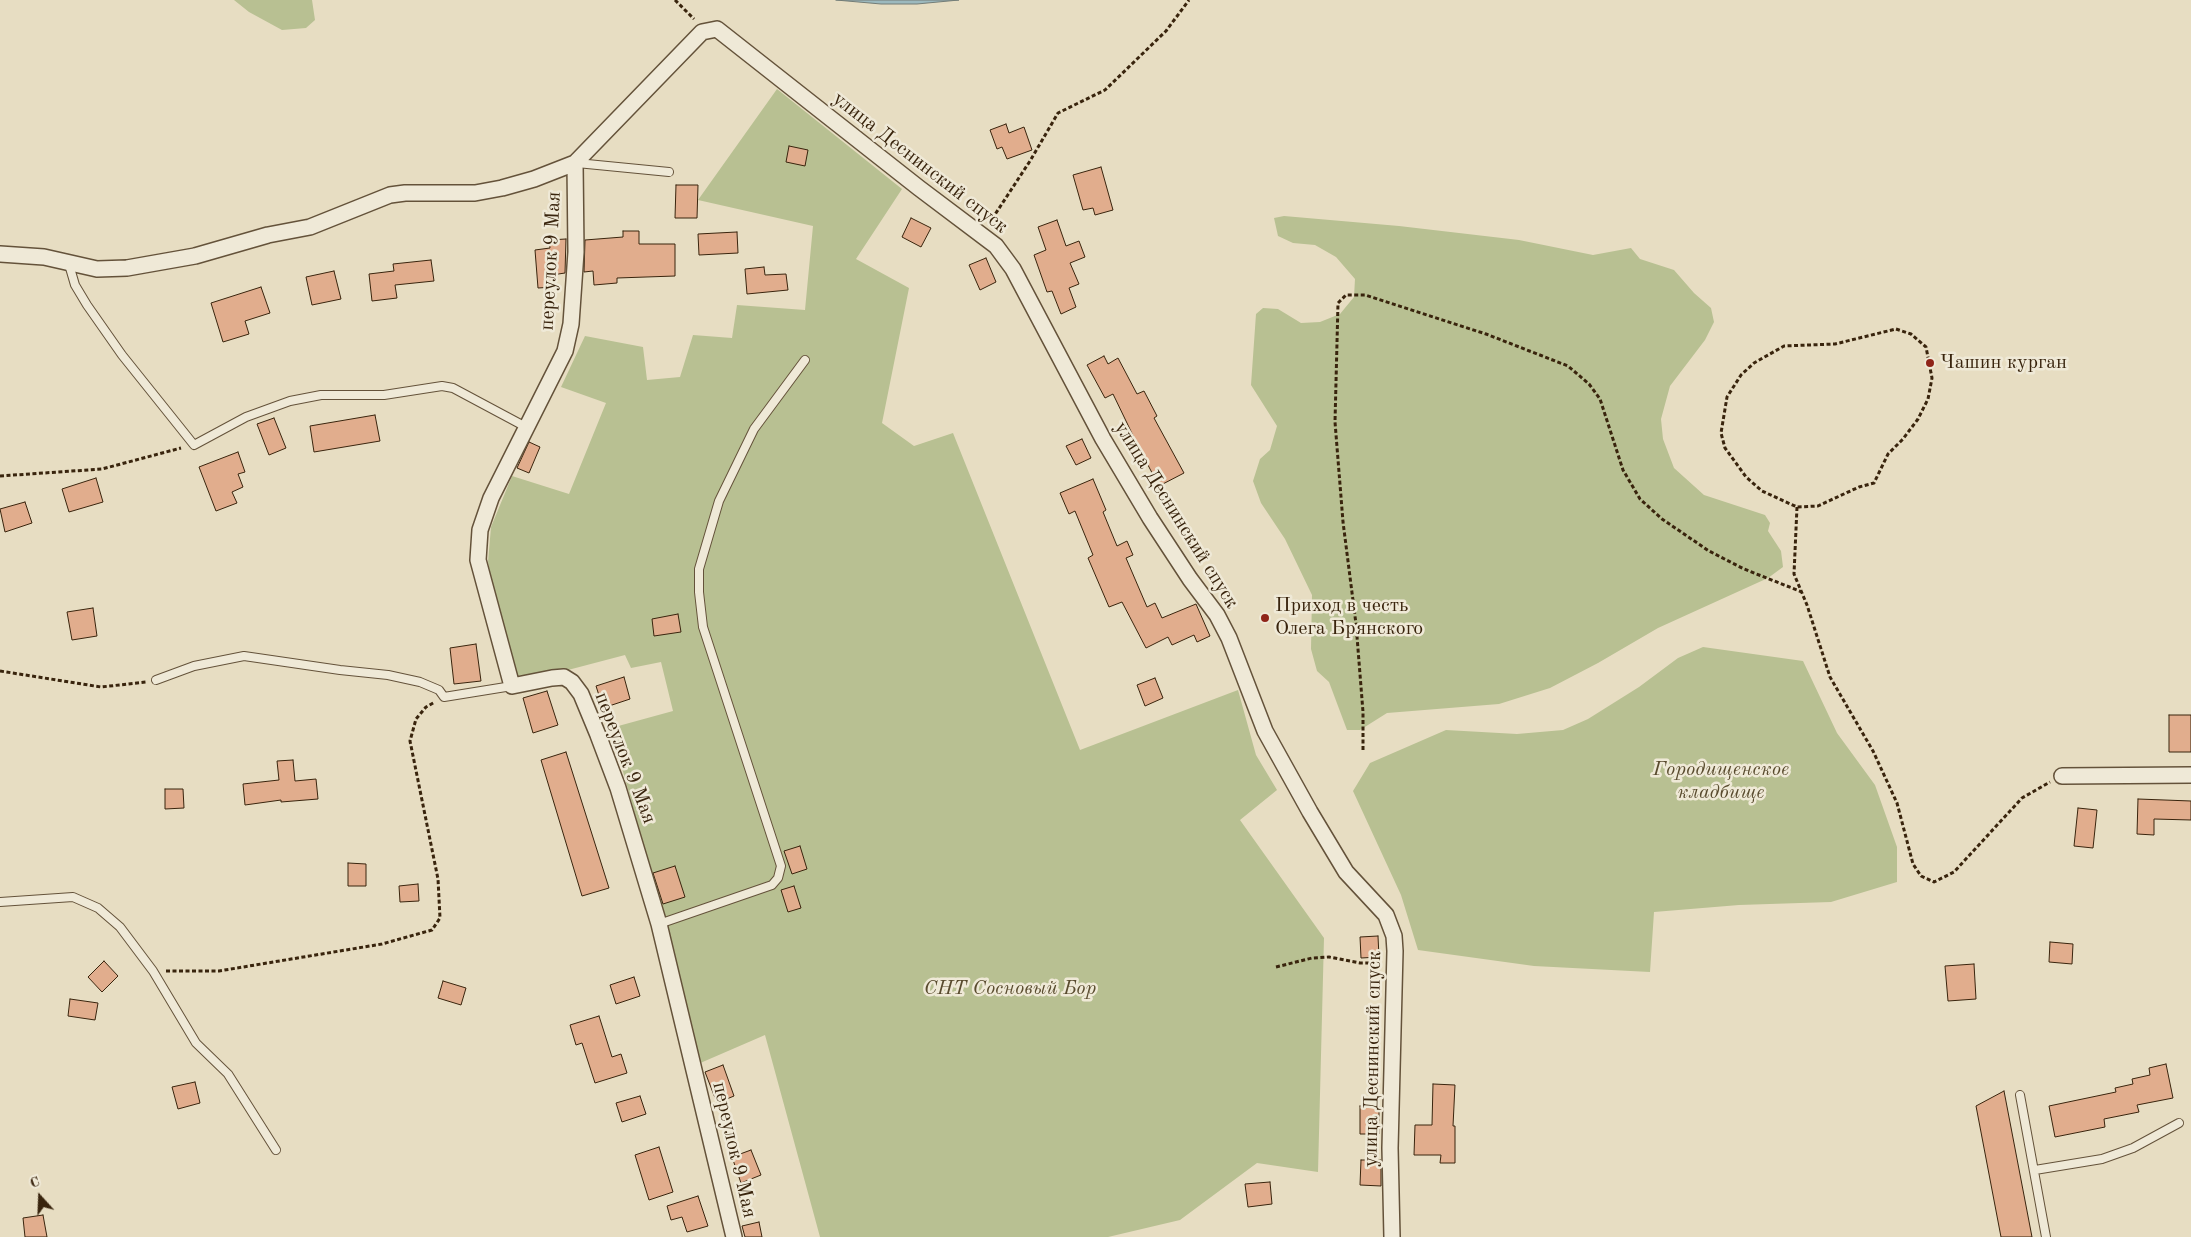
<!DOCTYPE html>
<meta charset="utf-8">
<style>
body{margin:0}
#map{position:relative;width:2191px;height:1237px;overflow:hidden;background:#e7ddc2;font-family:"Old Standard TT",serif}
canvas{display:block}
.north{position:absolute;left:15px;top:1172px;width:50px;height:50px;-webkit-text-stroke:4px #efe9d7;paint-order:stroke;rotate:340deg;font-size:14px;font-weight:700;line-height:20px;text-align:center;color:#39240d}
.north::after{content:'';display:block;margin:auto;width:18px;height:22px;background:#39240d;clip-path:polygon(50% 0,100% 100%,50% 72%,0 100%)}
</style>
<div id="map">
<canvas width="2191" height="1237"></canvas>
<div class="north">С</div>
</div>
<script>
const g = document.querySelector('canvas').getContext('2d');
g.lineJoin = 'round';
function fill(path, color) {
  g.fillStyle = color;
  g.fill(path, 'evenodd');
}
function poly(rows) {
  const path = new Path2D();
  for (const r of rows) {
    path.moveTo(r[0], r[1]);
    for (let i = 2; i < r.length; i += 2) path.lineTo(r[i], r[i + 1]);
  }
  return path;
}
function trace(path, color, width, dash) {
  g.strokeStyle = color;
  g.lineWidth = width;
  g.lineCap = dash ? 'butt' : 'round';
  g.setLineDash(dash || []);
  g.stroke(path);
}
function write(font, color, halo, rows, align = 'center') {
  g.font = font + ' "Old Standard TT",serif';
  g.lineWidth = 5;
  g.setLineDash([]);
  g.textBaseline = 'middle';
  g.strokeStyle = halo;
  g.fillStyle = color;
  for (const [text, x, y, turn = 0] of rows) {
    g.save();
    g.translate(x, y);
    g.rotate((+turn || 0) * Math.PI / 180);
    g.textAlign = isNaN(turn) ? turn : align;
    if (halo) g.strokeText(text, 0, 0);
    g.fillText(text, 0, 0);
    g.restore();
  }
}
fill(poly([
 [234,0,312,0,315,20,306,28,282,30,249,12],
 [777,89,902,189,856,259,909,288,882,423,914,446,953,433,1080,750,1238,690,1256,755,1277,790,1240,820,1324,938,1318,1172,1257,1163,1180,1220,1108,1237,820,1237,765,1035,698,1064,682,985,611,728,673,711,661,662,631,668,625,655,568,670,517,676,508,665,488,562,491,527,512,476,569,494,606,403,561,387,585,336,643,347,647,380,680,377,693,335,732,338,737,305,805,310,813,226,698,200],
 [1284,216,1399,226,1519,240,1593,255,1631,248,1640,259,1674,270,1694,293,1711,308,1714,322,1705,340,1670,386,1661,419,1663,439,1674,468,1704,495,1765,515,1770,523,1768,531,1781,551,1783,567,1768,578,1658,628,1598,663,1550,688,1499,704,1387,713,1360,730,1347,730,1329,682,1317,671,1311,649,1312,595,1285,539,1261,503,1253,481,1260,459,1270,450,1277,426,1251,385,1256,314,1263,308,1278,309,1301,323,1320,322,1340,314,1354,297,1355,279,1336,257,1315,245,1293,243,1278,236,1274,218],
 [1703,647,1803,661,1837,733,1875,785,1897,847,1897,882,1831,902,1739,905,1654,912,1650,972,1534,966,1418,950,1401,895,1353,791,1370,763,1446,730,1517,734,1563,730,1588,719,1639,687,1678,658]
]), '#b8c092');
const water = poly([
 [836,0,959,0,917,4,881,4,836,0]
]);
fill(water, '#9cb9be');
trace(water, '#747d77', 1);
const building = poly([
 [1006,124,1009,133,1024,127,1032,150,1007,159,1002,147,997,149,990,130,1006,124],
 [789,146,808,150,805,166,786,162,789,146],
 [1101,167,1113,210,1095,215,1093,208,1083,210,1073,175,1101,167],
 [676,185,698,185,697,218,675,218,676,185],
 [911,218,931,228,921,247,902,237,911,218],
 [1057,220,1066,246,1079,241,1085,257,1070,263,1079,284,1069,288,1076,307,1061,314,1052,291,1047,292,1034,255,1046,250,1038,227,1057,220],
 [623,231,639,231,639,244,675,244,675,276,617,278,617,283,594,285,593,271,584,272,585,240,623,237,623,231],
 [737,232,738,253,699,255,698,234,737,232],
 [566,239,565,273,552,275,553,287,538,288,535,250,550,248,549,240,566,239],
 [986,258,996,282,980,290,969,265,986,258],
 [431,260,434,281,395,285,397,298,372,301,369,274,394,271,393,264,431,260],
 [764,267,765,275,786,274,788,290,747,294,745,269,764,267],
 [334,271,341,299,312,305,306,277,334,271],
 [261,287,270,313,245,321,249,334,223,342,211,303,261,287],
 [1104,356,1108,364,1118,358,1137,394,1144,391,1157,416,1154,418,1184,473,1159,486,1140,450,1113,394,1105,398,1087,365,1104,356],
 [375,415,380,441,314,452,310,426,375,415],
 [274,418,286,448,269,455,257,424,274,418],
 [1082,439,1091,458,1076,465,1066,446,1082,439],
 [529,442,540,447,529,473,517,468,529,442],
 [238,452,245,472,238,474,243,487,232,492,237,503,216,511,199,467,238,452],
 [96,478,103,502,69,512,62,489,96,478],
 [1093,479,1106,510,1103,512,1117,546,1127,541,1133,555,1126,558,1147,607,1155,603,1162,618,1196,604,1210,636,1197,642,1194,635,1172,645,1168,637,1146,648,1122,602,1109,607,1088,558,1093,555,1075,511,1069,514,1060,493,1093,479],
 [25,502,32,523,5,532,0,509,25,502],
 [93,608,97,636,72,640,67,612,93,608],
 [678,614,681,632,654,636,652,619,678,614],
 [476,644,481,681,454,684,450,648,476,644],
 [624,677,630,699,603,708,596,686,624,677],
 [1155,678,1163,698,1145,706,1137,685,1155,678],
 [547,691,558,725,533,733,523,698,547,691],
 [2169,715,2191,715,2191,752,2169,752,2169,715],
 [566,752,609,888,582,896,541,760,566,752],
 [293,760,295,781,316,779,318,799,281,802,281,800,245,805,243,784,279,780,277,761,293,760],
 [165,789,183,789,184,808,165,809,165,789],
 [2138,799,2191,801,2191,820,2154,819,2154,835,2137,834,2138,799],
 [2078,808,2097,810,2093,848,2074,846,2078,808],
 [800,846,807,869,792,874,784,851,800,846],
 [348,863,366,864,366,886,348,886,348,863],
 [675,866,685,897,663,904,653,873,675,866],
 [418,884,419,901,400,902,399,886,418,884],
 [794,886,801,908,788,912,781,890,794,886],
 [1378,936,1379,957,1361,958,1360,937,1378,936],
 [2050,942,2073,944,2072,964,2049,962,2050,942],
 [104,961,118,976,102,992,88,977,104,961],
 [1974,964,1976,999,1948,1001,1945,966,1974,964],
 [634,977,640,996,616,1004,610,985,634,977],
 [443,981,466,988,461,1005,438,998,443,981],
 [70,999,98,1003,95,1020,68,1016,70,999],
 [599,1016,612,1057,621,1054,627,1073,595,1083,582,1043,576,1045,570,1025,599,1016],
 [2166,1064,2173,1098,2137,1105,2139,1112,2104,1119,2105,1127,2055,1137,2049,1106,2116,1092,2115,1088,2133,1084,2132,1079,2150,1075,2149,1068,2166,1064],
 [723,1065,734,1096,717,1103,705,1072,723,1065],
 [195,1082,200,1103,178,1109,172,1087,195,1082],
 [1433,1084,1455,1085,1453,1126,1455,1126,1455,1163,1440,1163,1441,1155,1414,1155,1415,1125,1432,1125,1433,1084],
 [2004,1091,2032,1237,2001,1237,1976,1106,2004,1091],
 [640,1096,646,1114,622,1122,616,1103,640,1096],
 [1360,1106,1379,1106,1379,1134,1360,1134,1360,1106],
 [659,1147,673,1192,649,1200,635,1155,659,1147],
 [751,1150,761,1175,741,1183,732,1157,751,1150],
 [1361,1160,1381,1160,1381,1186,1360,1185,1361,1160],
 [1270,1182,1272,1204,1248,1207,1245,1184,1270,1182],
 [698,1196,708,1226,687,1232,682,1217,671,1220,667,1206,698,1196],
 [43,1215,47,1237,25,1237,23,1218,43,1215],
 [759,1222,762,1237,745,1237,742,1226,759,1222]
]);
fill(building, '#e1ad8d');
trace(building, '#39240d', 1);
const lane = poly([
 [577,163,669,172],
 [68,261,75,285,87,305,122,355,194,445,246,417,290,401,321,395,384,395,442,386,453,388,526,427],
 [156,680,194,666,244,656,340,670,388,675,420,682,439,690,444,697,512,686],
 [0,902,73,897,98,908,120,927,153,971,196,1043,228,1074,276,1150],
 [659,924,772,885,778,878,781,866,703,627,699,592,699,569,719,501,754,429,805,360],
 [2020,1095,2046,1237],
 [2035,1170,2102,1159,2133,1148,2179,1123]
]);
const street = poly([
 [575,163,576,252,571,324,565,351,491,498,480,530,478,560,512,686,552,678,564,677,572,682,581,694,598,735,618,788,659,924,734,1237],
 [0,254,44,257,97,269,127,268,195,256,268,235,310,227,390,195,405,193,475,193,502,188,534,179,575,163,702,32,717,29,919,188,996,246,1013,269,1103,439,1150,518,1190,579,1217,615,1229,638,1265,731,1310,812,1346,872,1386,915,1394,936,1395,951,1390,1148,1392,1237],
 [2062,776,2191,775]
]);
trace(lane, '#64523a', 10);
trace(street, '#64523a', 18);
trace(poly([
 [675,0,694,19],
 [995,226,994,216,1030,161,1058,113,1105,90,1166,31,1189,0],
 [1896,329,1911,334,1926,347,1932,378,1928,399,1918,419,1903,439,1888,454,1874,483,1859,487,1818,506,1797,507,1762,491,1746,477,1725,448,1721,433,1727,397,1741,375,1754,363,1784,346,1835,344,1896,329],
 [0,476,102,469,181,448],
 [1797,507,1794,574,1807,605,1830,677,1873,751,1897,803,1913,864,1921,876,1934,882,1954,872,2022,798,2050,782],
 [0,671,101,687,146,682],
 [1363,750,1363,712,1356,624,1343,522,1335,422,1338,303,1346,295,1365,295,1486,334,1568,366,1589,384,1600,399,1623,470,1640,499,1662,519,1709,551,1744,569,1802,592],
 [1276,967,1312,958,1329,957,1360,963,1379,963],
 [166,971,219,971,382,944,432,930,440,918,438,879,410,741,416,719,426,707,435,702]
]), '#39240d', 3, [4, 2.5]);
trace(lane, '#efe9d7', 8);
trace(street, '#efe9d7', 15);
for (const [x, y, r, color] of [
 [1930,363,5,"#8f2418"],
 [1265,618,5,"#8f2418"]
]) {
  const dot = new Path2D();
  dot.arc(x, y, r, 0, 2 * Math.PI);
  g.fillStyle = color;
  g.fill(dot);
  trace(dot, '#efe9d7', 2);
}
write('20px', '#39240d', '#efe9d7', [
 ["улица Деснинский спуск",920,163,38],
 ["переулок 9 Мая",551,261,-87],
 ["улица Деснинский спуск",1176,515,58],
 ["переулок 9 Мая",625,758,69],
 ["улица Деснинский спуск",1373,1059,-89],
 ["переулок 9 Мая",734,1150,77]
]);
write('20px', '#39240d', '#efe9d7', [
 ["Чашин курган",1940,363],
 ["Приход в честь",1275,606],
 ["Олега Брянского",1275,629]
], 'left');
write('italic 20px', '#594b2e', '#efe9d7', [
 ["Городищенское",1721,770],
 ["кладбище",1721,793],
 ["СНТ Сосновый Бор",1010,989]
]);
</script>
